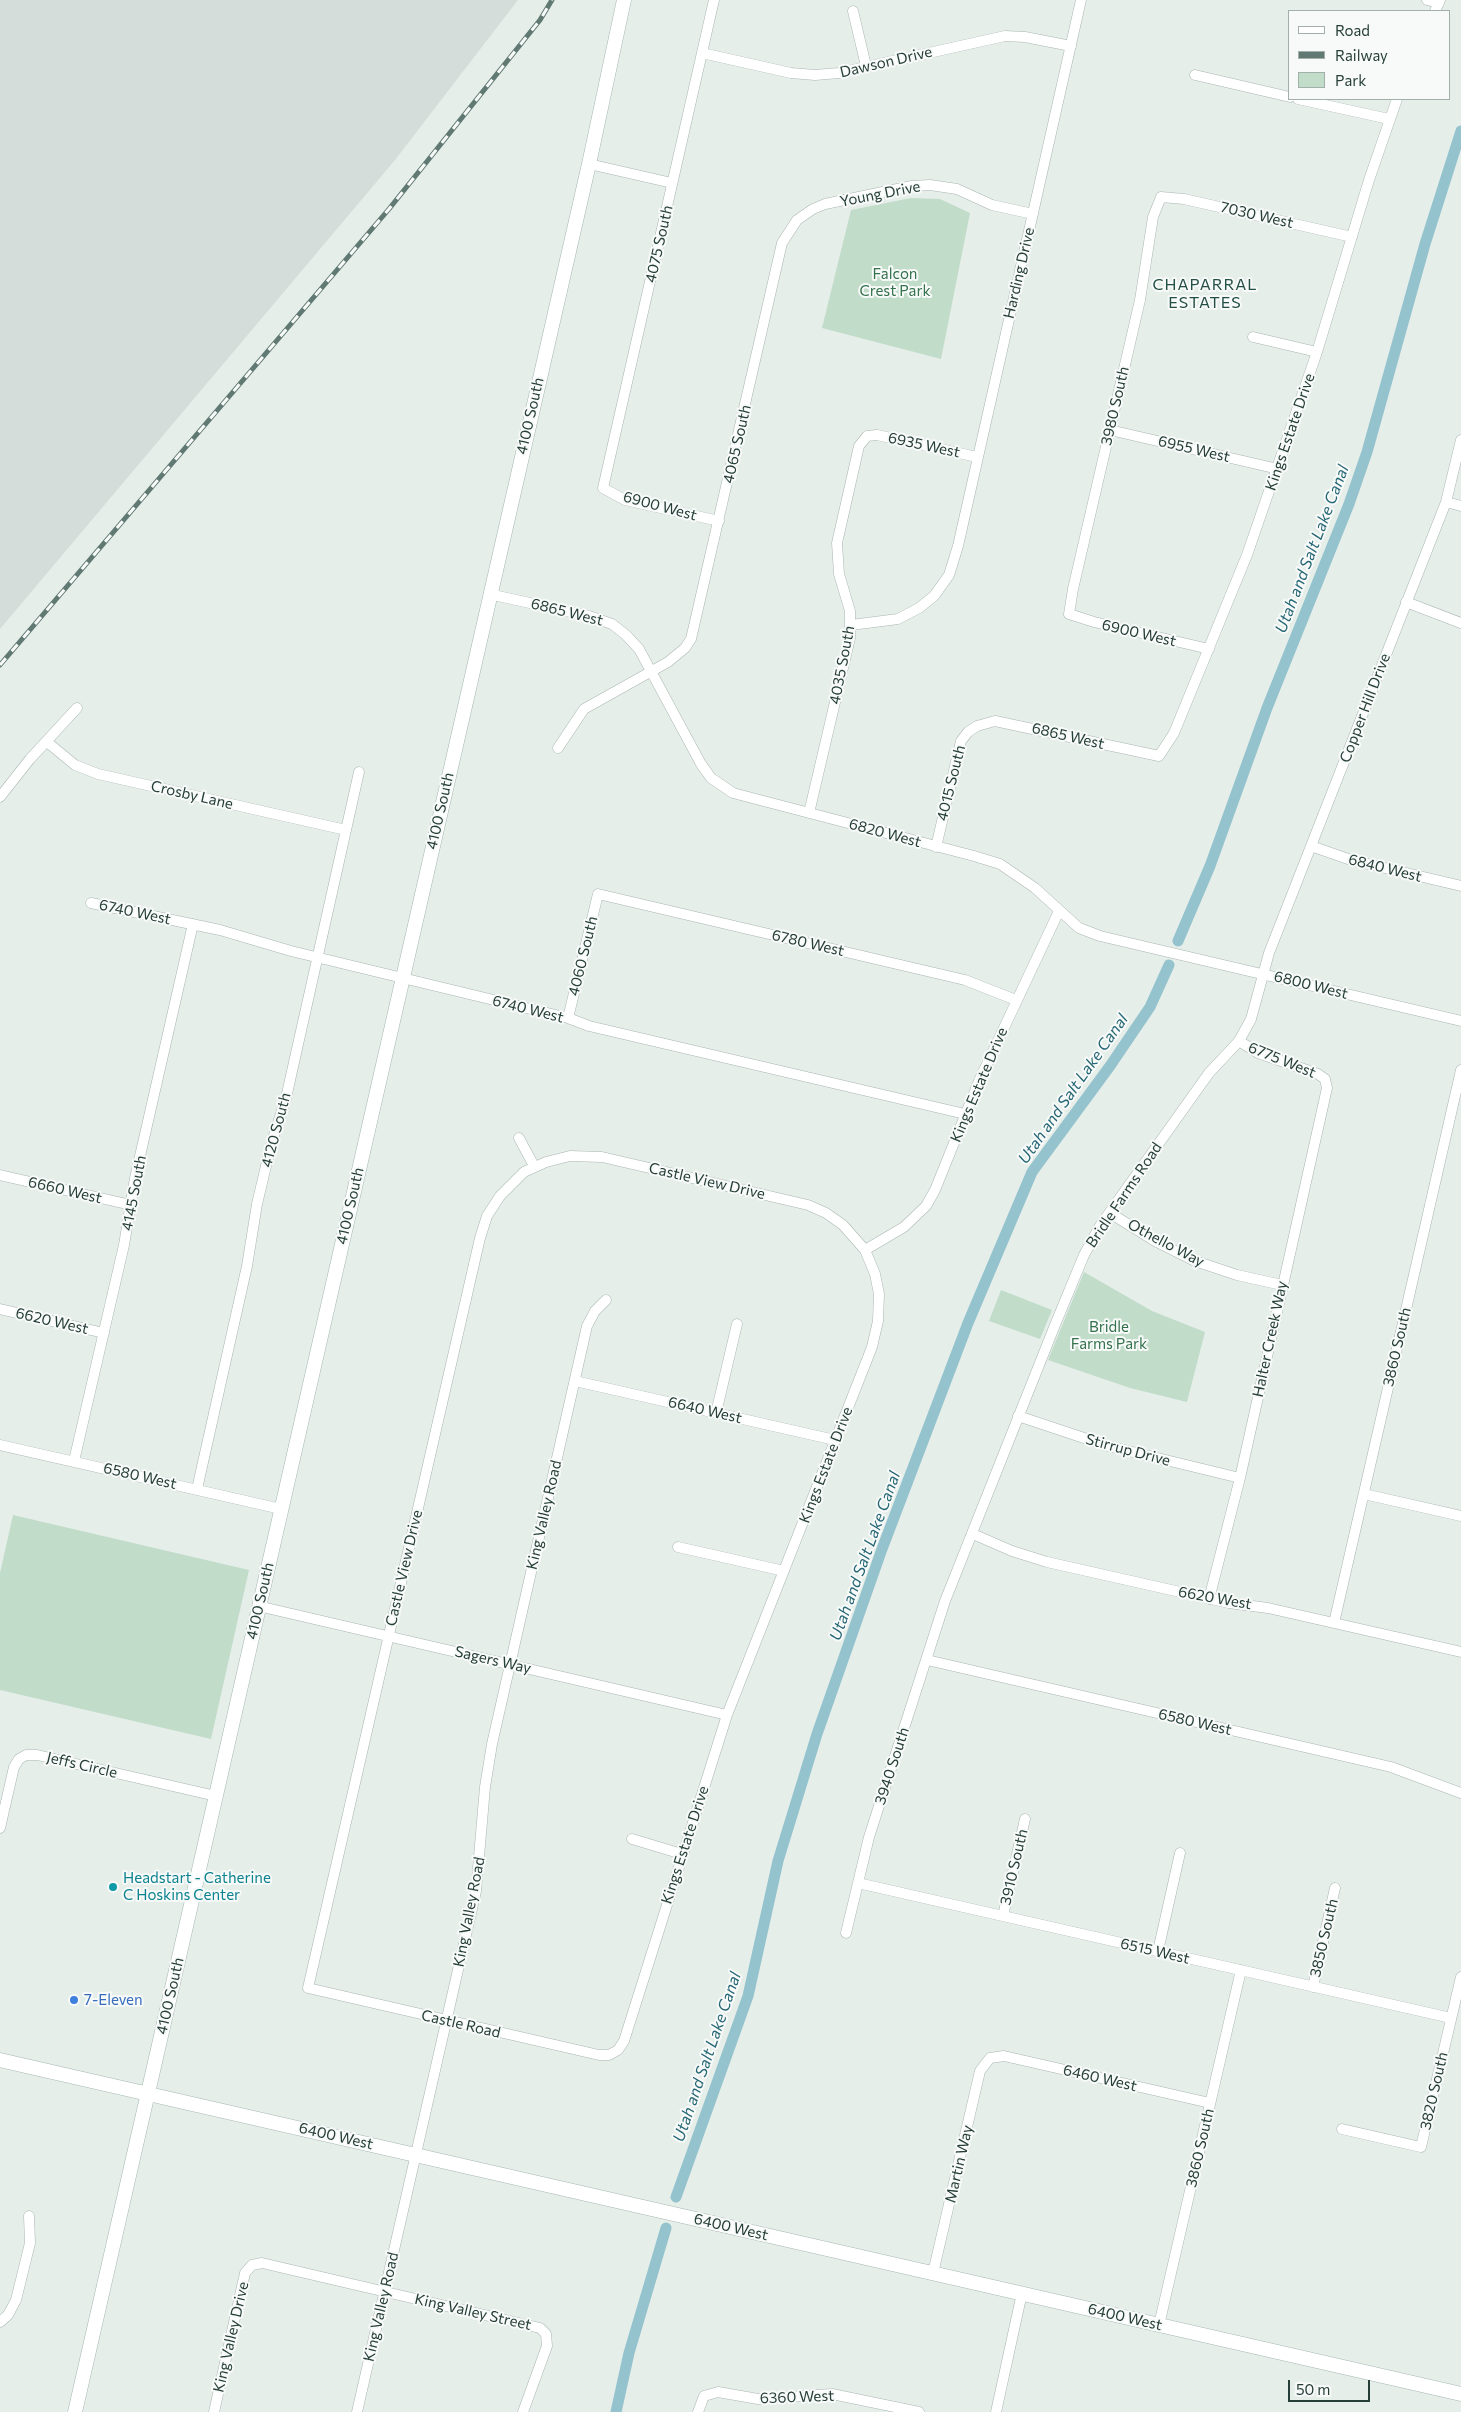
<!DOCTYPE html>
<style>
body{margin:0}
#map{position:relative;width:1461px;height:2412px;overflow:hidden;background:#e6eeea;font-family:Commissioner,sans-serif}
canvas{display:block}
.legend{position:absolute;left:1288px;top:10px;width:162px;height:90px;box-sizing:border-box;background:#f7faf8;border:1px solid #a3afab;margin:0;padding:6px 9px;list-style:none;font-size:15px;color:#263e38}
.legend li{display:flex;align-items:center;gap:10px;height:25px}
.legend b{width:25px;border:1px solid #a3afab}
.scale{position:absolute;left:1288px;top:2380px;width:82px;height:22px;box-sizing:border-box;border:2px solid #263e38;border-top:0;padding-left:6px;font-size:15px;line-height:18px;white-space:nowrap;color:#263e38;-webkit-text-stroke:4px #f7faf8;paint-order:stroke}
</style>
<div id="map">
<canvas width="1461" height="2412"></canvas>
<ul class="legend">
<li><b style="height:6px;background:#fff"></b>Road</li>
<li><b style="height:6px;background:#617973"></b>Railway</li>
<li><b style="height:14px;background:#c1dcc9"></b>Park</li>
</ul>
<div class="scale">50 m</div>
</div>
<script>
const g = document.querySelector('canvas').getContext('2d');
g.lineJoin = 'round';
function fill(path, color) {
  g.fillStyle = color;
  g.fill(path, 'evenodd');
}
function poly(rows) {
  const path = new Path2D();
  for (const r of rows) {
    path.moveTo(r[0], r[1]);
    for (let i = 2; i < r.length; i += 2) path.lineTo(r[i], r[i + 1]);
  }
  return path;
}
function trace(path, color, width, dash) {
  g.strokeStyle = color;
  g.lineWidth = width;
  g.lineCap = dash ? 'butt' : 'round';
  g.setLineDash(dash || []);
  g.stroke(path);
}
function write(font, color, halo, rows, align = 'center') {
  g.font = font + ' Commissioner,sans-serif';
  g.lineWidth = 4;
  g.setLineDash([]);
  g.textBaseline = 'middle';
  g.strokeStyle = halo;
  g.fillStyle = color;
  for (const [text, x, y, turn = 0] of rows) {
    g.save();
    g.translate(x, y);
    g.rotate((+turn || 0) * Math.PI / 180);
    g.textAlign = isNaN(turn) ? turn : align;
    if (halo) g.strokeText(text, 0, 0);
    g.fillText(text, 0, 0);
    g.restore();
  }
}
fill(poly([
 [0,0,518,0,395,160,0,629]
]), '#d4ddd9');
fill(poly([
 [911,198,940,199,970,213,941,359,822,328,851,210],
 [1084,1272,1152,1311,1205,1332,1187,1402,1130,1388,1048,1360],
 [1001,1290,1052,1310,1040,1339,989,1321],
 [13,1515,249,1570,211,1739,0,1690,0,1573]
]), '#c1dcc9');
trace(poly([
 [1178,941,1210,866,1267,708,1349,504,1367,452,1425,244,1461,131],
 [676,2197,748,1996,778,1861,817,1734,882,1549,968,1323,1032,1172,1110,1066,1150,1007,1169,965],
 [616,2412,629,2353,666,2228]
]), '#94c3cd', 11);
const street = poly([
 [714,0,603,488,625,500,719,521],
 [1427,0,1439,3],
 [853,11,866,66],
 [1435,11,1440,0],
 [702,53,791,73,815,75,839,73,1005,36,1025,37,1071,46],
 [1195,75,1290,97],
 [1298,99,1389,119],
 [589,164,672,183],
 [1253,337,1317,352],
 [1110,430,1278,469],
 [1446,502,1461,506],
 [489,594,589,616,612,624,626,635,639,649,701,764,711,778,733,793,974,856,1000,864,1035,888,1079,928,1100,936,1461,1021],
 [1406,602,1461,623],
 [851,625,898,619,919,608,934,596,949,575,958,546,1081,0],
 [1209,649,1094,622,1069,614,1073,589,1140,300,1153,217,1161,197,1184,199,1352,237],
 [47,742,75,765,98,774,346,830],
 [558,748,584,709,668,662,685,648,691,639,782,243,797,220,813,209,825,204,912,186,930,185,957,189,992,205,1033,214],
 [0,797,30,759,77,708],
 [809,813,850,638,850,611,839,574,837,543,859,446,867,436,877,435,977,457],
 [1311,846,1351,860,1461,886],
 [936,847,961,741,968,732,977,726,995,721,1159,756,1174,733,1247,555,1317,352,1369,180,1397,99],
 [91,903,220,930,291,951,568,1018,589,1026,965,1114],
 [568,1018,598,894,965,980,1016,1000],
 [519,1138,534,1166],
 [0,1175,131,1205],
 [1110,1213,1155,1241,1195,1261,1237,1275,1282,1285],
 [865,1250,843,1225,826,1213,808,1205,602,1157,570,1156,546,1162,524,1172,500,1196,487,1216,480,1238,308,1988,599,2055,609,2055,618,2050,624,2041,727,1715,872,1347,878,1321,879,1294,875,1274,865,1250,904,1227,926,1206,935,1190,979,1081,1059,911],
 [0,1309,104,1333],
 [575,1381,835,1440],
 [716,1413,737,1324],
 [1018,1416,1108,1446,1240,1478],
 [0,1445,281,1509],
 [74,1461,124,1245,135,1178,193,924],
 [197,1489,247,1266,257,1204,271,1145,286,1098,359,772],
 [1364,1494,1461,1516],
 [973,1534,1012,1551,1047,1562,1229,1603,1268,1608,1461,1652],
 [678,1547,784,1571],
 [1209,1599,1240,1478,1327,1088,1325,1079,1318,1074,1258,1053,1239,1041],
 [258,1606,727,1715],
 [1334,1623,1461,1070],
 [927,1660,1391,1767,1461,1793],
 [0,1828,14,1767,19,1759,26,1755,37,1755,216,1796],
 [632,1839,682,1854],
 [858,1883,1451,2018],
 [1003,1916,1025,1819],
 [846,1933,869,1837,945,1601,1055,1325,1084,1255,1100,1226,1209,1073,1239,1041,1251,1019,1269,953,1446,502,1461,440],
 [1158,1951,1180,1853],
 [1313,1987,1335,1888],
 [1342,2129,1421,2147,1461,1977],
 [933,2273,980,2071,990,2058,1004,2056,1210,2103],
 [0,2322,8,2315,16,2300,30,2243,29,2216],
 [1159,2325,1241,1970],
 [214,2412,245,2273,252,2265,262,2263,540,2328,546,2334,547,2346,523,2412],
 [357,2412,476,1891,485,1787,492,1744,587,1326,595,1311,606,1300],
 [698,2412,704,2396,718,2392,758,2399,832,2394,919,2412],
 [996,2412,1022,2293]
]);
const secondary = poly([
 [0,2060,1461,2394],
 [75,2412,589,164,624,0]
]);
trace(street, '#a9b6b1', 11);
trace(secondary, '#a5b8b2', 15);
trace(street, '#fff', 10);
trace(secondary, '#fff', 14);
const rail = poly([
 [0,665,389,209,540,20,552,0]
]);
trace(rail, '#617973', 5);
trace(rail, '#f7faf8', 3, [9]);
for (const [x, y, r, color] of [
 [113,1887,5,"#0f9aa8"],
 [74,2000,5,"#3f7fe0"]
]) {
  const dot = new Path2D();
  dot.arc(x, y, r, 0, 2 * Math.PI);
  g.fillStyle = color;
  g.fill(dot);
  trace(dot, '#f7faf8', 2);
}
write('15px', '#263e38', '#f7faf8', [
 ["Dawson Drive",886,62,-13],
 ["Young Drive",880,194,-11],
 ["7030 West",1257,215,13],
 ["4075 South",659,244,-77],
 ["Harding Drive",1019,273,-77],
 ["3980 South",1115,406,-77],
 ["4100 South",530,416,-77],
 ["Kings Estate Drive",1290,432,-71],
 ["4065 South",737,444,-77],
 ["6935 West",924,445,12],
 ["6955 West",1194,449,13],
 ["6900 West",660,506,15],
 ["6865 West",567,612,14],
 ["6900 West",1139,633,13],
 ["4035 South",842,665,-79],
 ["Copper Hill Drive",1365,708,-69],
 ["6865 West",1068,736,13],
 ["4015 South",951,783,-76],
 ["Crosby Lane",192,795,13],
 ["4100 South",440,811,-77],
 ["6820 West",885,833,15],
 ["6840 West",1385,868,14],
 ["6740 West",135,912,12],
 ["6780 West",808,943,13],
 ["4060 South",583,956,-76],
 ["6800 West",1311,985,14],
 ["6740 West",528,1009,14],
 ["6775 West",1282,1060,22],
 ["Kings Estate Drive",979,1085,-67],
 ["4120 South",276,1130,-75],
 ["Castle View Drive",707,1181,13],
 ["6660 West",65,1190,13],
 ["4145 South",134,1193,-79],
 ["Bridle Farms Road",1124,1195,-56],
 ["4100 South",350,1206,-77],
 ["Othello Way",1166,1243,28],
 ["6620 West",52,1321,13],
 ["Halter Creek Way",1270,1339,-78],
 ["3860 South",1397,1347,-77],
 ["6640 West",705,1410,13],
 ["Stirrup Drive",1128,1450,15],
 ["Kings Estate Drive",826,1465,-69],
 ["6580 West",140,1476,13],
 ["King Valley Road",544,1515,-77],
 ["Castle View Drive",404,1568,-77],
 ["6620 West",1215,1598,10],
 ["4100 South",260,1601,-77],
 ["Sagers Way",493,1660,13],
 ["6580 West",1195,1722,13],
 ["Jeffs Circle",82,1765,13],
 ["3940 South",892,1766,-72],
 ["Kings Estate Drive",685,1845,-72],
 ["3910 South",1014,1867,-77],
 ["King Valley Road",469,1912,-79],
 ["3850 South",1324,1938,-77],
 ["6515 West",1155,1951,13],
 ["4100 South",170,1996,-77],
 ["Castle Road",461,2024,13],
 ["6460 West",1100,2078,13],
 ["3820 South",1434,2091,-77],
 ["6400 West",336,2136,13],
 ["3860 South",1200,2148,-77],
 ["Martin Way",959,2164,-77],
 ["6400 West",731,2227,13],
 ["King Valley Road",381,2307,-77],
 ["King Valley Street",473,2312,13],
 ["6400 West",1125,2317,13],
 ["King Valley Drive",231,2337,-77],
 ["6360 West",797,2397,-2]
]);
write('15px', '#34714c', '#f7faf8', [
 ["Falcon",895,274],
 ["Crest Park",895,291],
 ["Bridle",1109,1327],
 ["Farms Park",1109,1344]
]);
write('15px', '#0d838f', '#f7faf8', [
 ["Headstart - Catherine",123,1878],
 ["C Hoskins Center",123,1895]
], 'left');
write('15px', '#366cbe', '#f7faf8', [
 ["7-Eleven",84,2000]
], 'left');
g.letterSpacing = '1px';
write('16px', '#244f45', '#f7faf8', [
 ["CHAPARRAL",1205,285],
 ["ESTATES",1205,303]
]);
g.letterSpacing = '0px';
write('italic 16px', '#266775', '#f7faf8', [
 ["Utah and Salt Lake Canal",1312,549,-69],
 ["Utah and Salt Lake Canal",1073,1089,-55],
 ["Utah and Salt Lake Canal",865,1556,-70],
 ["Utah and Salt Lake Canal",707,2057,-71]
]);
</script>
